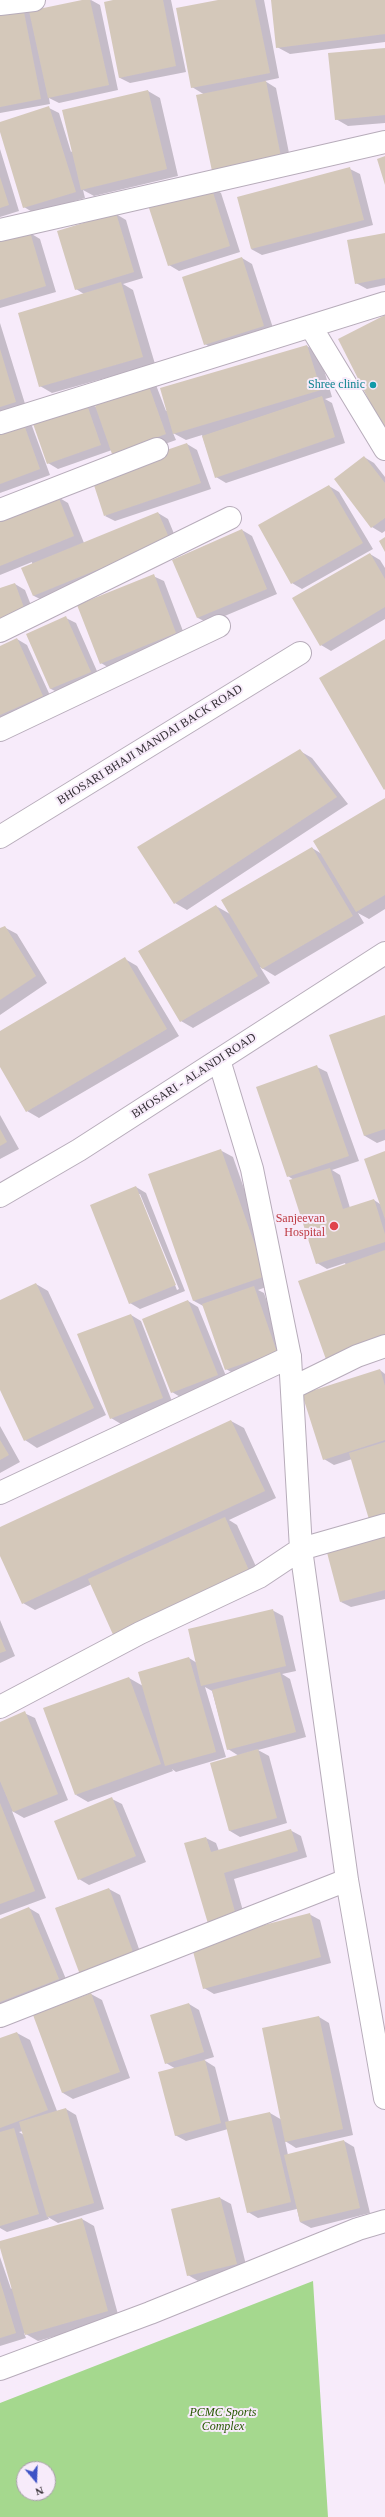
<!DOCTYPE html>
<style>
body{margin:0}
#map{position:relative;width:385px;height:2517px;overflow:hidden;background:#f7ebfa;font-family:"Times New Roman",serif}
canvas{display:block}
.north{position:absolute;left:16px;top:2461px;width:40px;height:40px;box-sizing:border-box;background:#f7ebfa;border:1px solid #a9a0ab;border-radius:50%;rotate:161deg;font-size:11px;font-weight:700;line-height:16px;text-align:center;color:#342f35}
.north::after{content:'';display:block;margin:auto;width:14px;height:18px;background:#3e53c6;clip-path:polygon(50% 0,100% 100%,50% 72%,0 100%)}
</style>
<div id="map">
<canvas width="385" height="2517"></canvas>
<div class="north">N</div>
</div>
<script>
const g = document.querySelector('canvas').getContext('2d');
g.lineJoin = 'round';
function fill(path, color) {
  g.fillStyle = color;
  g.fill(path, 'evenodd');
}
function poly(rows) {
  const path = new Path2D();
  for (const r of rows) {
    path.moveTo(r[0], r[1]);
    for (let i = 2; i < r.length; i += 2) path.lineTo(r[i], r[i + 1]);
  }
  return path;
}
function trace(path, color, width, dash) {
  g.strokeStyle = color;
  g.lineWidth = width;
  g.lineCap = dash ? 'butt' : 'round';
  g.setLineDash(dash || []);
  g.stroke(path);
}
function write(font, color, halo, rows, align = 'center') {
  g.font = font + ' "Times New Roman",serif';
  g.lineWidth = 4;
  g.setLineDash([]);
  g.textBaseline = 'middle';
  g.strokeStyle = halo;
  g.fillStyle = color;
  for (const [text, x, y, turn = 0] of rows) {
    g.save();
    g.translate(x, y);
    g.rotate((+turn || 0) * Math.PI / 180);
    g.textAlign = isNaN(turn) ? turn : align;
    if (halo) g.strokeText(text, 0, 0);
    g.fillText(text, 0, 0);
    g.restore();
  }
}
fill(poly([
 [313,2281,328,2517,0,2517,0,2403],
 [24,2469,48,2469,48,2493,24,2493]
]), '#a5d88e');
fill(poly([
 [91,0,100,5,118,90,59,103,49,98,50,104,0,113,0,13,23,8,30,12],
 [118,0,171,0,186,72,130,83,120,78],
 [223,0,264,0,279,78,265,81,276,88,291,163,223,177,205,95,192,87],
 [272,0,385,0,385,42,290,54,277,47],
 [385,49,385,123,348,126,336,119],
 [148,91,160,98,178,176,94,196,83,190,85,198,34,213,24,207,0,123,49,108,59,113,71,152],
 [0,149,19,211,0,217],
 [350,169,360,174,373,225,262,255,251,249],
 [211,187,221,193,240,252,179,271,169,265],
 [116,214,126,220,143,278,123,284,133,290,155,364,52,393,40,386,84,294,76,289],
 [30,233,40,239,56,292,0,308,0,242],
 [385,234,385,285,367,289,356,283],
 [242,258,252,264,274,331,215,350,205,344],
 [0,323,26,407,0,416],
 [307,346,319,353,332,397,325,399,332,403,345,443,226,483,216,477,202,435,186,440,173,433,176,440,123,459,112,450,58,469,48,463,84,400,96,407,156,385,166,411],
 [22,420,32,426,50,475,0,493,0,428],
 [187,444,197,450,211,489,115,521,105,516],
 [364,457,374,463,385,477,385,531,382,533,372,527,335,479],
 [329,486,339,492,373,549,302,589,292,583],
 [58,497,68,503,84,543,158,513,168,519,179,546,44,601,34,596,32,562,0,575,0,520],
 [242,530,252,536,277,594,208,623,198,618,173,560],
 [370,554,380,560,385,568,385,619,331,651,321,645],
 [153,576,164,581,186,639,111,669,101,663],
 [15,584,25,590,36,618,0,589],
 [66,618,76,623,100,678,61,694,51,689,27,635],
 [17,639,27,645,53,702,0,726,0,647],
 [300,751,312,758,348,804,187,910,175,903],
 [385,799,385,909,369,919,358,913,364,923,275,976,260,967,270,983,193,1028,181,1021,216,906,230,914,312,848,322,854],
 [4,927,17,934,47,983,0,1015,0,929],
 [125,959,137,966,179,1036,39,1118,27,1111,0,1065,0,1032],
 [385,1016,385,1140,377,1143,365,1136,331,1035],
 [317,1067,327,1072,359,1161,332,1170,340,1175,350,1208,374,1200,380,1204,385,1153,385,1355,345,1263,327,1269,317,1263,294,1180,288,1176],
 [0,1115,19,1149,0,1159],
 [220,1150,233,1157,277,1283,258,1290,264,1293,286,1358,236,1375,226,1369,205,1307,194,1301,149,1175],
 [136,1187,146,1193,185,1291,140,1309,130,1303],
 [138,1194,140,1194,179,1289,177,1290],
 [36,1284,48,1291,106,1415,37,1448,25,1440,0,1388,0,1301],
 [188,1301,198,1307,228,1381,182,1398,172,1392],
 [131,1315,141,1321,173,1404,121,1424,111,1418],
 [380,1370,385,1374,385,1599,351,1607,341,1602,382,1531,352,1459,334,1465,324,1459],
 [231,1421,244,1428,276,1498,229,1520,237,1525,264,1584,92,1584,35,1610,23,1603,0,1554,0,1528],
 [0,1426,20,1462,0,1473],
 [272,1610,283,1616,296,1671,282,1674,290,1679,306,1737,258,1750,269,1756,287,1823,240,1837,230,1831,212,1763,239,1756,228,1749,212,1691,205,1687,226,1757,176,1772,172,1769,173,1771,88,1802,76,1795,129,1678,143,1686,189,1658,197,1663],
 [0,1620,15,1656,0,1663],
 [24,1713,35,1718,68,1800,24,1818,12,1811,46,1898,0,1915,0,1723],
 [112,1799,122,1804,146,1862,89,1885,79,1879],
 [290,1830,301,1836,307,1857,234,1879,247,1925,220,1933,206,1838,216,1843,219,1851],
 [109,1889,120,1895,145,1966,56,1908],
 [29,1908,39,1914,68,1984,0,2008,0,1920],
 [309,1914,320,1920,331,1963,214,1994,204,1988],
 [91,1994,102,2000,130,2078,73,2099,63,2093,34,2015],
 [189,2004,199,2010,214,2057,204,2060,215,2067,229,2122,270,2113,282,2120,319,2017,329,2023,353,2135,296,2148,285,2141,288,2155,344,2141,354,2147,370,2213,311,2228,300,2222,297,2209,258,2218,248,2212,228,2129,186,2141,175,2135,176,2069,166,2063],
 [17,2033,30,2040,57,2111,66,2109,76,2115,104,2209,58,2223,48,2217,49,2219,7,2232,0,2228,0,2039],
 [23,2131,24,2135,19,2132],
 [220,2198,231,2204,247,2269,198,2281,188,2275,172,2210],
 [82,2219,94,2226,119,2318,38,2341,24,2333,26,2338,0,2346,0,2257,11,2289,12,2288,0,2242]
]), '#0003');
fill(poly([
 [82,0,90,0,109,85,48,98,29,11],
 [113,0,163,0,176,66,119,78,104,2],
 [218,0,255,0,270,73,191,88,176,8],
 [271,0,385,0,385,34,276,48],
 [23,7,41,99,0,107,0,12],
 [385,48,385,115,335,120,328,53],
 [266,81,281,157,212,171,196,95],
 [148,90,167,169,81,190,62,110],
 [49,106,76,192,23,208,0,132,0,122],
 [385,156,385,185,377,159],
 [350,167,364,220,251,249,237,197],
 [0,177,9,205,0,208],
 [211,186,230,246,168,266,148,205],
 [116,213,134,272,75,290,57,231],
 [30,232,46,286,0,300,0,241],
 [385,233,385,278,355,284,347,240],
 [242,257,264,326,204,345,182,277],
 [121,282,143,357,39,387,18,313],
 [385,315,385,432,338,339],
 [307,345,321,390,173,434,160,388],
 [0,349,16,402,0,407],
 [146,378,166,434,112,454,92,397],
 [322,396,335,437,215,478,202,436],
 [85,399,101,445,47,464,31,418],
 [22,419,40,469,0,484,0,427],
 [187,443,201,483,104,516,91,476],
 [364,456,385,483,385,518,371,528,334,479],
 [329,485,363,543,291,584,258,525],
 [58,496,74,536,0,566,0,519],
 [158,512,170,540,33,596,21,568],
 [242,529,267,589,197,618,172,560],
 [385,537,385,552,379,541],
 [370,553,385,579,385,607,320,646,292,598],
 [154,574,176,633,100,664,77,605],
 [15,583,26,613,0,622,0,588],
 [66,616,91,672,50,689,26,634],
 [17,638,43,696,0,715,0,646],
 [385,639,385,789,384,790,319,678],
 [300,749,337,797,174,904,137,847],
 [385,798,385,895,356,912,313,841],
 [312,847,353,916,262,969,221,900],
 [216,905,258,976,180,1022,138,951],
 [5,926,36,976,0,1000,0,928],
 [125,957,167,1029,26,1112,0,1067,0,1031],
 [385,1015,385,1129,364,1136,329,1035],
 [317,1065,349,1156,287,1177,256,1087],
 [0,1129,7,1142,0,1146],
 [221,1149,266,1276,193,1301,148,1174],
 [385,1151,385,1219,364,1159],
 [330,1168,343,1209,374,1199,385,1234,385,1242,316,1264,289,1180],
 [136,1186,176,1285,129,1304,90,1205],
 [385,1250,385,1344,328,1365,298,1281],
 [36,1283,94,1408,24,1441,0,1390,0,1300],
 [254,1286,277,1352,225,1370,202,1304],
 [188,1300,218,1375,171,1393,142,1319],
 [131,1314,163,1398,110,1419,77,1334],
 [380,1369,385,1386,385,1440,323,1460,302,1394],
 [231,1420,265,1491,22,1604,0,1556,0,1527],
 [0,1440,9,1455,0,1460],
 [385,1442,385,1522,371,1526,349,1453],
 [225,1517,252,1577,115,1639,88,1579],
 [385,1530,385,1590,340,1602,325,1545],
 [273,1609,286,1666,201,1686,188,1629],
 [0,1637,6,1651,0,1653],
 [189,1657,216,1752,165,1766,138,1672],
 [280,1672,296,1732,227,1750,212,1690],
 [129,1677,161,1764,75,1795,43,1708],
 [25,1711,58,1794,13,1812,0,1781,0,1722],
 [258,1749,277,1818,229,1831,210,1763],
 [112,1797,136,1856,78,1880,54,1821],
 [0,1803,35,1891,0,1904],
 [291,1829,298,1851,224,1873,237,1919,209,1927,184,1843,206,1837,211,1852],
 [109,1888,136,1960,82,1980,55,1908],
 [29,1907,59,1979,0,2002,0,1919],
 [310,1913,321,1957,203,1989,191,1944],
 [91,1993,120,2072,62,2093,33,2015],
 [189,2003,204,2052,165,2064,150,2015],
 [319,2016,343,2129,285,2142,262,2028],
 [17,2032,48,2110,0,2128,0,2038],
 [205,2060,221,2123,175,2136,158,2072],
 [66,2108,94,2203,47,2217,19,2122],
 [270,2112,291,2202,247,2213,225,2122],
 [14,2128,39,2214,0,2226,0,2132],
 [344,2140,360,2208,300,2222,284,2155],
 [220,2197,237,2264,187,2276,171,2209],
 [82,2218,108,2311,25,2335,0,2248,0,2241],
 [0,2281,16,2333,0,2338]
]), '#d4c8ba');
const lane = poly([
 [0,1493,290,1357]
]);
const street = poly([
 [0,4,34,0],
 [0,230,385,142],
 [311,327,385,449],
 [0,423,385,303],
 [0,510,157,449],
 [0,631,230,518],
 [0,730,219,626],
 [0,837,300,653],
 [219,1060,252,1169,290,1357,301,1549,347,1880,385,2098],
 [292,1388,357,1356,385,1346],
 [0,1707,140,1633,259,1577,301,1549,385,1525],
 [0,2016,347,1880],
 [0,2369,150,2313,358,2229,385,2221]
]);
const primary = poly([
 [0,1196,79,1150,385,953]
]);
trace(lane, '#b7acba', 24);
trace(street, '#b7acba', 24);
trace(primary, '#b7acba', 24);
trace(lane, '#fff', 22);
trace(street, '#fff', 22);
trace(primary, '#fff', 22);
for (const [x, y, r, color] of [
 [373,385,4,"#0f9aa8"],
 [334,1226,5,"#e0444e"]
]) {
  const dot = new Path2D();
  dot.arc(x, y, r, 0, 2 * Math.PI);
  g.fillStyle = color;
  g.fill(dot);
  trace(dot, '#f7ebfa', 1.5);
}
write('12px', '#0d838f', '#f7ebfa', [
 ["Shree clinic",365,385]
], 'right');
write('12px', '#342f35', '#f7ebfa', [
 ["BHOSARI BHAJI MANDAI BACK ROAD",150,745,-32],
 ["BHOSARI - ALANDI ROAD",194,1076,-33]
]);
write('12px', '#be3a42', '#f7ebfa', [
 ["Sanjeevan",325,1219],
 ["Hospital",325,1233]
], 'right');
write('italic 12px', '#265701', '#f7ebfa', [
 ["PCMC Sports",223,2413],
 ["Complex",223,2427]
]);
</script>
